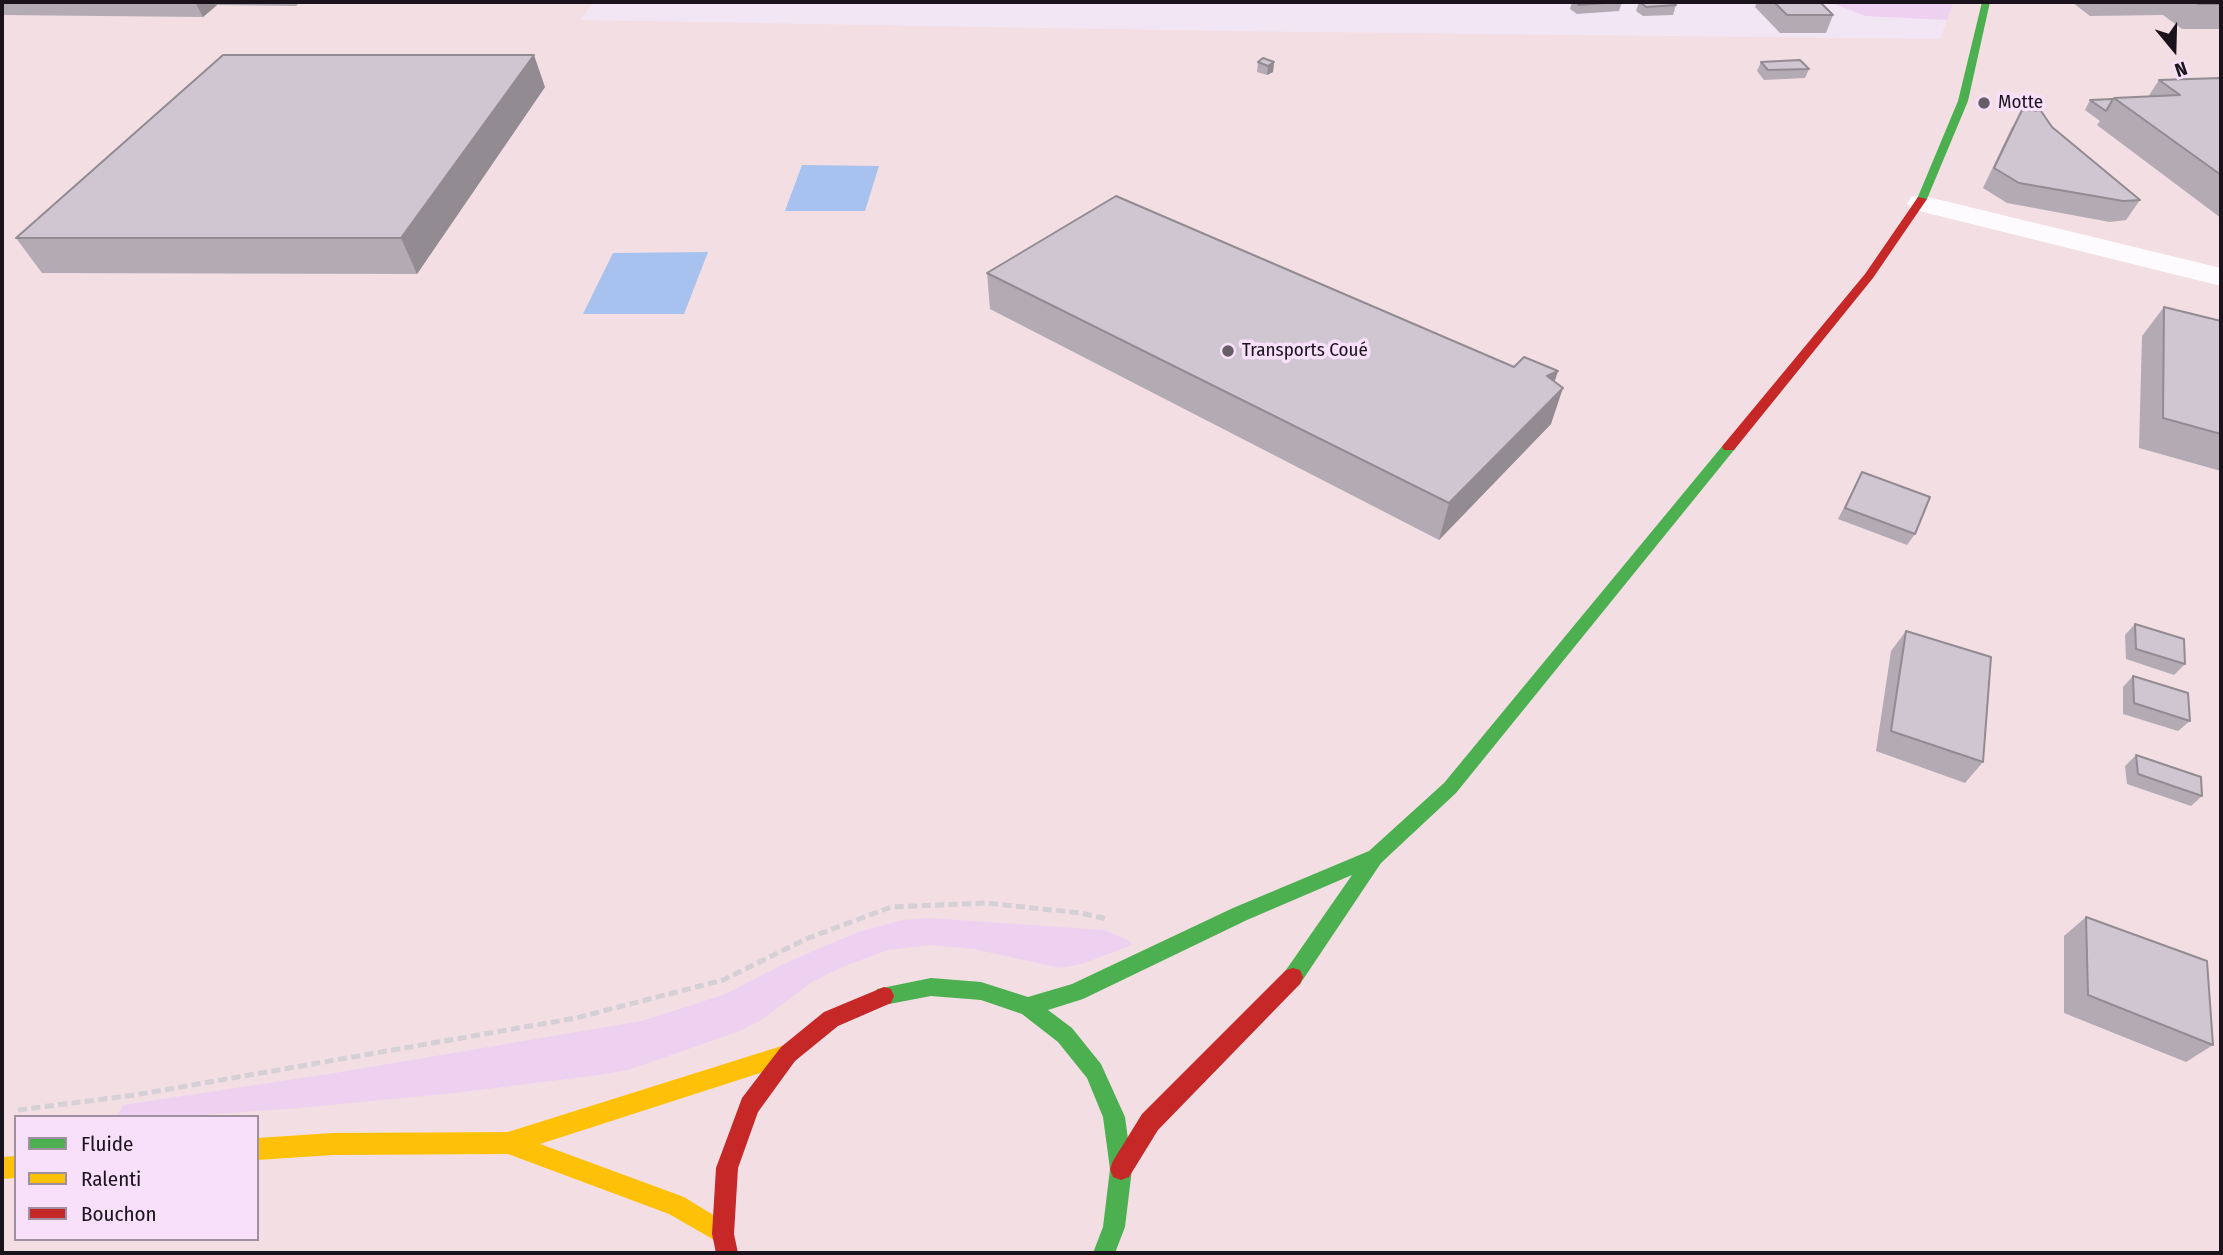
<!DOCTYPE html>
<meta charset="utf-8">
<style>
body{margin:0}
#map{position:relative;width:2223px;height:1255px;overflow:hidden;background:#f3e6f4;font-family:"Fira Sans Condensed",sans-serif}
canvas{display:block}
.frame{position:absolute;inset:0;border:4px solid #1b131c;pointer-events:none}
.legend{position:absolute;left:14px;top:1115px;width:245px;height:126px;box-sizing:border-box;background:#f8e0fa;border:2px solid #a08ea1;margin:0;padding:9px 12px;list-style:none;font-size:21px;color:#1b131c}
.legend li{display:flex;align-items:center;gap:14px;height:35px}
.legend b{width:35px;border:2px solid #a08ea1}
.north{position:absolute;left:2139px;top:14px;width:70px;height:70px;-webkit-text-stroke:5px #f8e0fa;paint-order:stroke;rotate:161deg;font-size:19px;font-weight:700;line-height:28px;text-align:center;color:#1b131c}
.north::after{content:'';display:block;margin:auto;width:24px;height:32px;background:#1b131c;clip-path:polygon(50% 0,100% 100%,50% 72%,0 100%)}
</style>
<div id="map">
<canvas width="2223" height="1255"></canvas>
<div class="frame"></div>
<ul class="legend">
<li><b style="height:9px;background:#4caf50"></b>Fluide</li>
<li><b style="height:9px;background:#ffc107"></b>Ralenti</li>
<li><b style="height:9px;background:#c62828"></b>Bouchon</li>
</ul>
<div class="north">N</div>
</div>
<script>
const g = document.querySelector('canvas').getContext('2d');
g.lineJoin = 'round';
function fill(path, color) {
  g.fillStyle = color;
  g.fill(path, 'evenodd');
}
function poly(rows) {
  const path = new Path2D();
  for (const r of rows) {
    path.moveTo(r[0], r[1]);
    for (let i = 2; i < r.length; i += 2) path.lineTo(r[i], r[i + 1]);
  }
  return path;
}
function trace(path, color, width, dash) {
  g.strokeStyle = color;
  g.lineWidth = width;
  g.lineCap = dash ? 'butt' : 'round';
  g.setLineDash(dash || []);
  g.stroke(path);
}
function write(font, color, halo, rows, align = 'center') {
  g.font = font + ' "Fira Sans Condensed",sans-serif';
  g.lineWidth = 7;
  g.setLineDash([]);
  g.textBaseline = 'middle';
  g.strokeStyle = halo;
  g.fillStyle = color;
  for (const [text, x, y, turn = 0] of rows) {
    g.save();
    g.translate(x, y);
    g.rotate((+turn || 0) * Math.PI / 180);
    g.textAlign = isNaN(turn) ? turn : align;
    if (halo) g.strokeText(text, 0, 0);
    g.fillText(text, 0, 0);
    g.restore();
  }
}
fill(poly([
 [2,2,594,2,580,20,1226,31,1940,39,1954,2,2221,2,2221,1253,2,1253],
 [16,1117,257,1117,257,1239,16,1239]
]), '#f3dee4');
fill(poly([
 [1830,2,1954,2,1947,20,1865,16],
 [928,918,1104,930,1128,940,1132,945,1082,964,1061,968,974,949,930,945,888,950,842,967,812,982,761,1020,737,1032,628,1070,599,1075,455,1093,299,1108,173,1117,117,1117,123,1105,335,1073,642,1021,723,995,792,960,861,931,903,920]
]), '#eed1f1');
fill(poly([
 [802,165,879,166,865,211,785,211],
 [708,252,684,314,583,314,613,253]
]), '#a7c2ee');
trace(poly([
 [18,1110,135,1095,576,1018,723,980,806,939,891,907,986,903,1081,913,1107,919]
]), '#d4d0d5', 5, [9, 4.5]);
fill(poly([
 [1920,195,2221,268,2221,286,1911,209,1907,203,1911,197,1920,195]
]), '#fdfbfd');
fill(poly([
 [1982,2,1990,2,1968,101,1927,199,1918,201,1917,199,1958,101,1982,2],
 [1729,443,1736,447,1734,450,1456,793,1381,863,1300,984,1293,986,1286,984,1283,977,1286,970,1352,875,1247,920,1083,999,1048,1010,1072,1028,1101,1064,1125,1117,1132,1169,1125,1227,1115,1253,1093,1253,1103,1227,1110,1169,1103,1117,1087,1078,1058,1042,1022,1014,981,1000,931,996,884,1005,877,1003,874,996,877,989,931,978,981,982,1028,997,1072,984,1233,908,1369,851,1444,783,1724,444,1729,443]
]), '#4caf50');
fill(poly([
 [788,1044,795,1047,798,1054,795,1061,788,1064,540,1144,684,1197,731,1226,734,1234,731,1242,723,1245,669,1214,508,1154,333,1155,257,1160,257,1138,333,1133,508,1132,788,1044],
 [16,1156,16,1178,2,1179,2,1157,16,1156]
]), '#ffc107');
fill(poly([
 [1918,197,1927,199,1873,278,1734,450,1724,450,1722,447,1724,444,1865,274,1918,197],
 [1293,968,1300,970,1303,977,1300,984,1158,1130,1129,1177,1121,1180,1113,1177,1110,1169,1113,1161,1142,1114,1286,970,1293,968],
 [884,987,891,989,894,996,891,1003,838,1026,795,1061,758,1112,738,1168,734,1234,738,1253,716,1253,712,1234,716,1168,742,1098,781,1047,824,1012,884,987]
]), '#c62828');
fill(poly([
 [2,2,300,2,296,6,217,5,203,17,2,15],
 [1572,2,1622,2,1619,11,1577,14,1570,9],
 [1639,2,1676,5,1673,15,1643,16,1636,11],
 [1757,2,1820,2,1833,15,1826,33,1780,33,1755,7],
 [2072,2,2221,2,2221,29,2182,29,2163,15,2090,16],
 [1258,62,1274,62,1273,72,1267,75,1257,72],
 [1761,62,1809,69,1805,78,1764,80,1757,71],
 [2221,78,2221,218,2097,125,2100,121,2085,110,2090,100,2148,97,2159,80],
 [545,87,417,274,42,273,16,238],
 [2022,110,2052,127,2140,200,2126,220,2110,222,2007,203,1983,188,2011,129],
 [987,273,1514,367,1555,382,1551,424,1439,540,990,309],
 [2164,307,2221,321,2221,471,2139,448,2142,336],
 [1862,472,1915,534,1907,545,1838,519],
 [2135,624,2185,664,2174,675,2126,659,2125,635],
 [1906,631,1983,762,1965,783,1876,751,1891,651],
 [2133,676,2190,721,2178,731,2123,714,2123,687],
 [2136,755,2202,796,2191,806,2127,784,2125,766],
 [2086,917,2213,1045,2186,1062,2064,1013,2064,936]
]), '#b3aab4');
fill(poly([
 [195,2,215,2,217,5,203,17],
 [534,55,545,87,417,274,401,238],
 [1274,62,1273,72,1267,75,1268,66],
 [1558,371,1548,403,1563,388,1551,424,1439,540,1449,503,1547,376]
]), '#928b92');
const building = poly([
 [1576,2,1617,2,1579,5,1576,2],
 [1640,2,1672,2,1676,5,1646,7,1640,2],
 [1774,2,1820,2,1833,15,1787,15,1774,2],
 [2195,2,2221,2,2221,4,2198,4,2195,2],
 [223,55,534,55,401,238,16,238,223,55],
 [1263,58,1274,62,1268,66,1258,62,1263,58],
 [1800,60,1809,69,1768,70,1761,62,1800,60],
 [2221,78,2221,175,2114,98,2180,95,2159,80,2221,78],
 [2113,99,2106,111,2090,100,2113,99],
 [2022,110,2041,111,2052,127,2140,200,2123,201,2019,183,1994,168,2022,110],
 [1116,196,1514,367,1524,357,1558,371,1547,376,1563,388,1449,503,987,273,1116,196],
 [2164,307,2221,321,2221,434,2163,418,2164,307],
 [1862,472,1930,497,1915,534,1845,508,1862,472],
 [2135,624,2184,639,2185,664,2136,649,2135,624],
 [1906,631,1991,657,1983,762,1891,731,1906,631],
 [2133,676,2188,693,2190,721,2134,703,2133,676],
 [2136,755,2201,777,2202,796,2138,774,2136,755],
 [2086,917,2207,961,2213,1045,2088,995,2086,917]
]);
fill(building, '#d0c6d1');
trace(building, '#928b92', 2);
for (const [x, y, r, color] of [
 [1984,103,7,"#675d68"],
 [1228,351,7,"#675d68"]
]) {
  const dot = new Path2D();
  dot.arc(x, y, r, 0, 2 * Math.PI);
  g.fillStyle = color;
  g.fill(dot);
  trace(dot, '#f8e0fa', 2.5);
}
write('19px', '#1b131c', '#f8e0fa', [
 ["Motte",1998,103],
 ["Transports Coué",1242,351]
], 'left');
</script>
